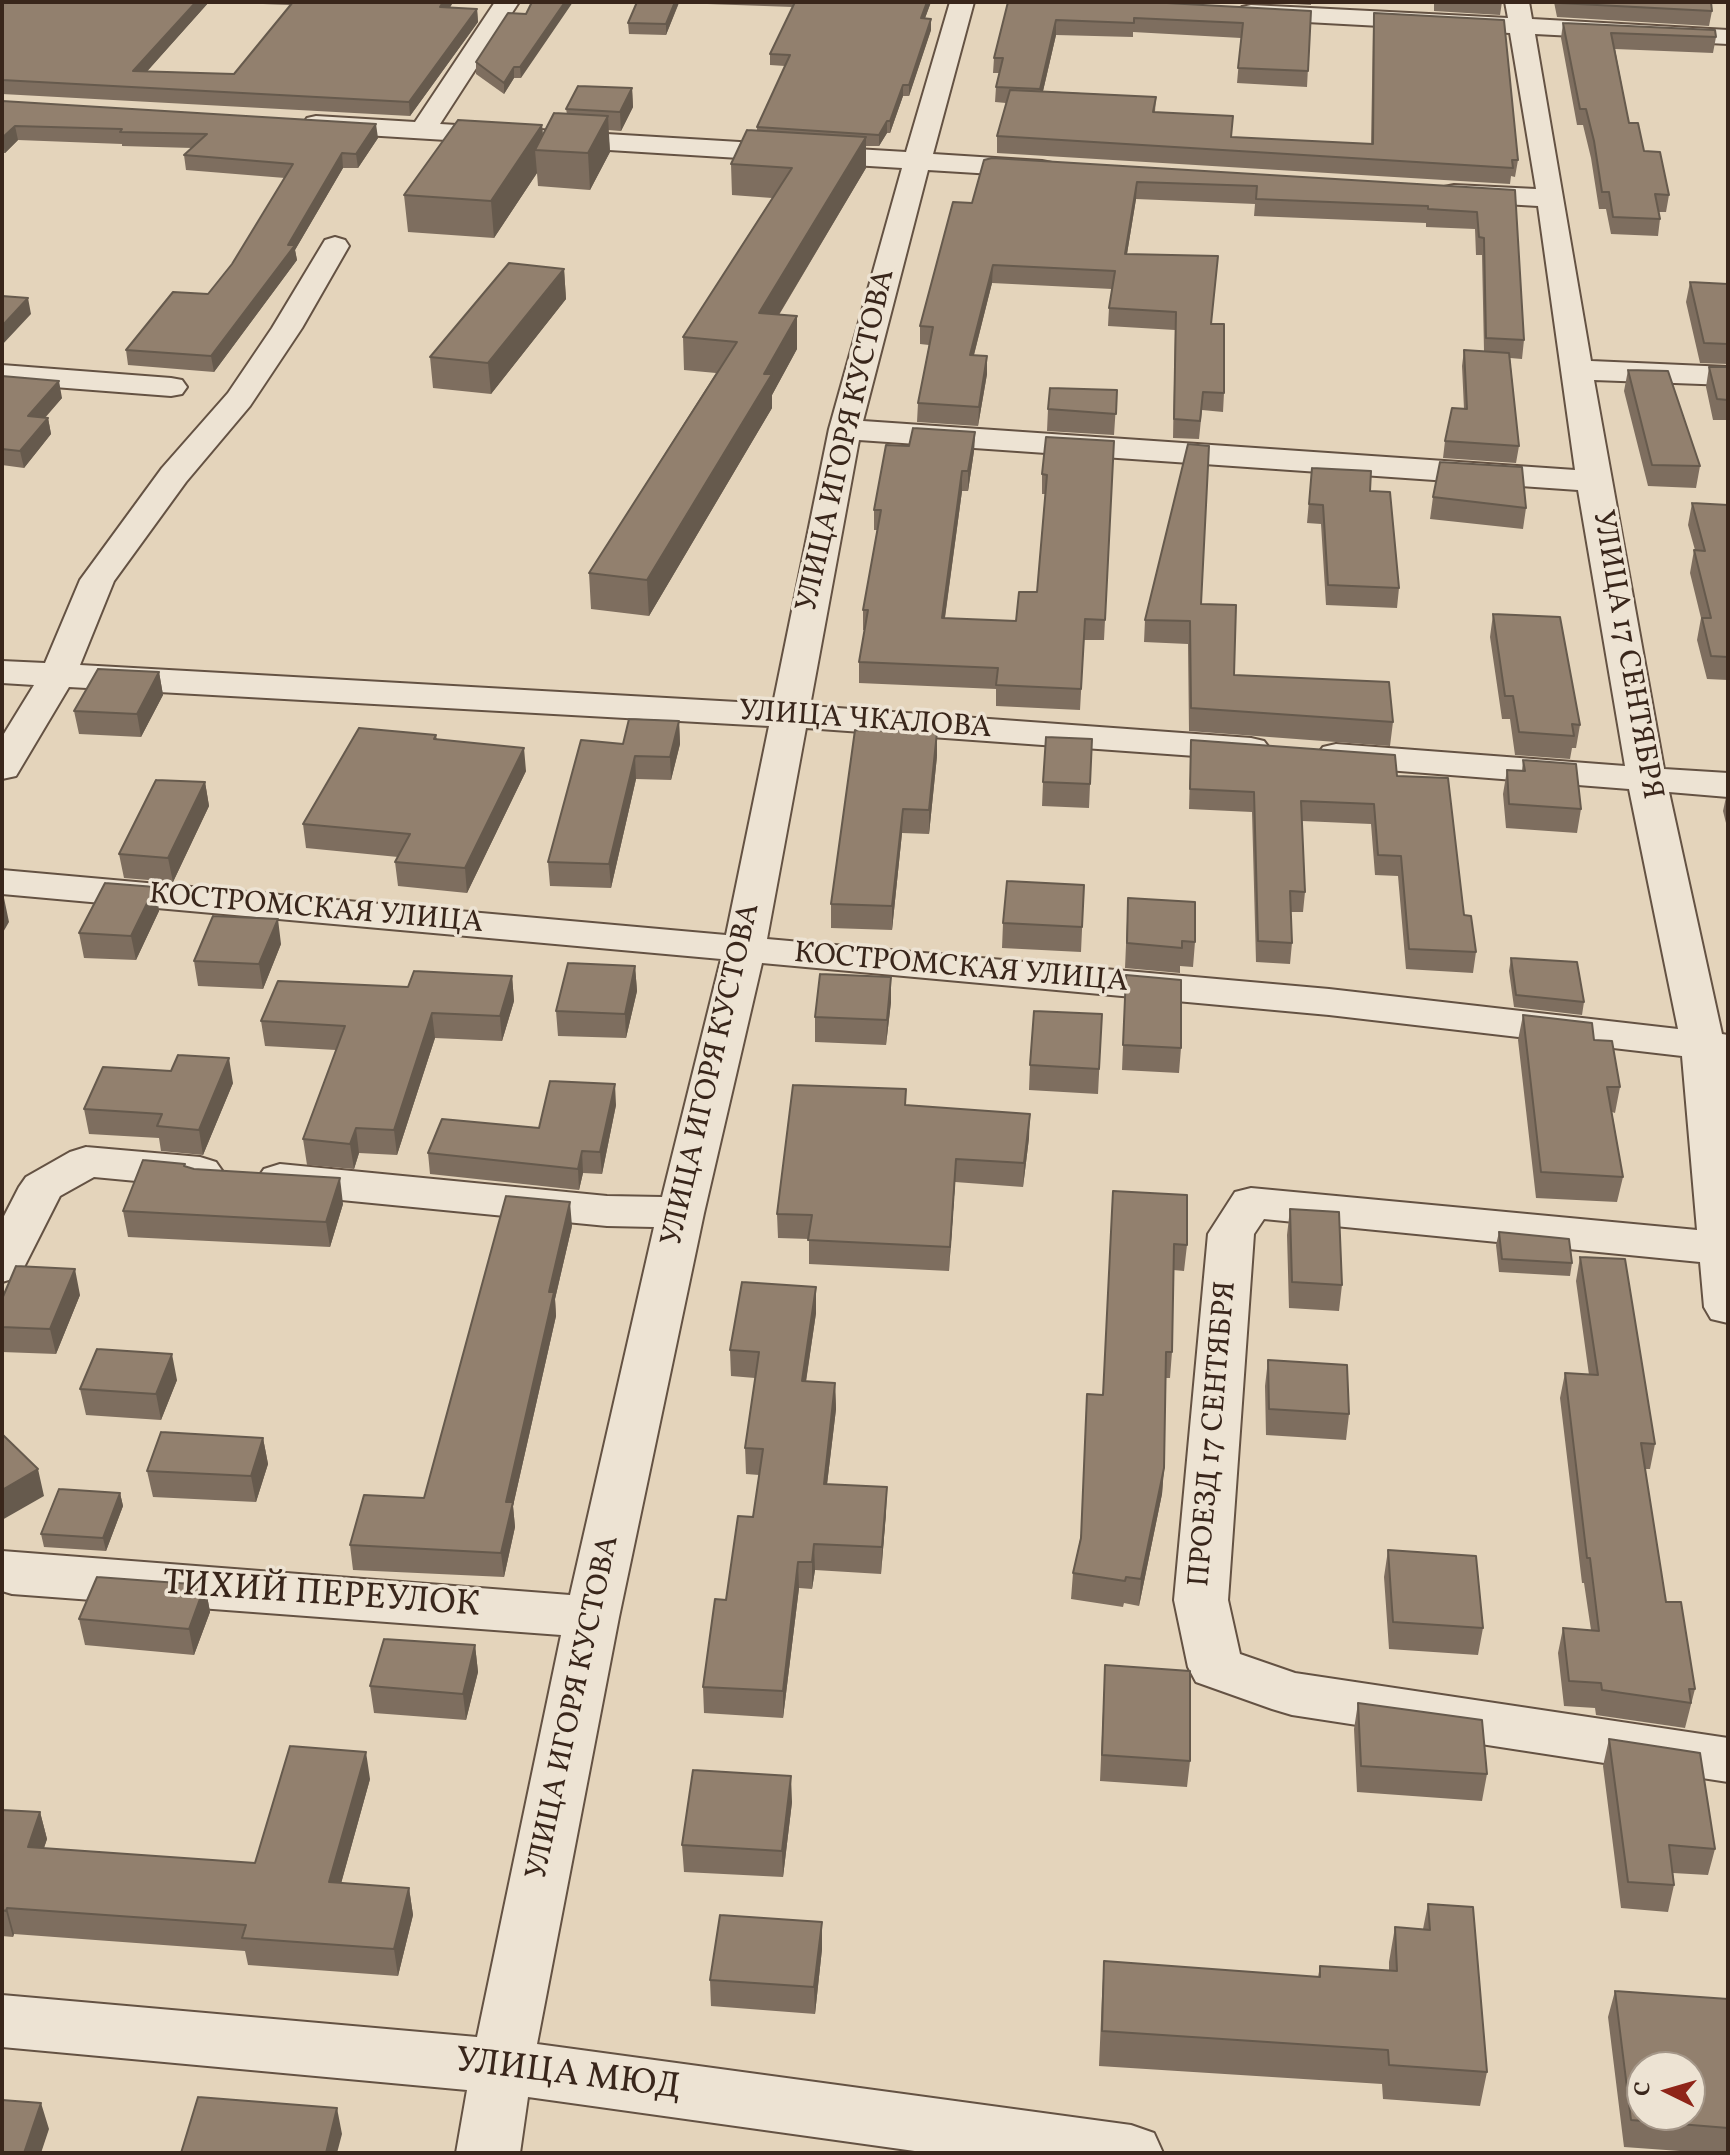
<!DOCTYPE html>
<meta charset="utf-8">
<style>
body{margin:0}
#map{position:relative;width:1730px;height:2155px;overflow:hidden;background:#e4d4bb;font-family:Vollkorn,serif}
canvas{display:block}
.frame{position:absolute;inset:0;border:4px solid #39261b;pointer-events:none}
.north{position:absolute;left:1626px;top:2051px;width:80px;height:80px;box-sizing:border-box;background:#ede3d3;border:2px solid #a59789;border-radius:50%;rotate:275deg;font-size:22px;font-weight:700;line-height:32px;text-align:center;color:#39261b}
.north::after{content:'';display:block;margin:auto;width:28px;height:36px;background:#8f2418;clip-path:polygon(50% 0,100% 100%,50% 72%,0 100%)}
</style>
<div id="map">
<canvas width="1730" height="2155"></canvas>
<div class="frame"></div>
<div class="north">С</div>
</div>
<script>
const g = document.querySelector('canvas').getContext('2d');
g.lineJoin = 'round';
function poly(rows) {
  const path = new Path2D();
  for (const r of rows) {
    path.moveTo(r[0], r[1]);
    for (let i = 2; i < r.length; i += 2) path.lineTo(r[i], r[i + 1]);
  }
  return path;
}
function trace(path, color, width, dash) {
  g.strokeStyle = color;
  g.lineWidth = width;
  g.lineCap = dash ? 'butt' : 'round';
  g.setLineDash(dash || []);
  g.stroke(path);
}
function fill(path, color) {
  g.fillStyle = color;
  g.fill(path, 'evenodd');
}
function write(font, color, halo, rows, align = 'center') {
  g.font = font + ' Vollkorn,serif';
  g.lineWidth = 7;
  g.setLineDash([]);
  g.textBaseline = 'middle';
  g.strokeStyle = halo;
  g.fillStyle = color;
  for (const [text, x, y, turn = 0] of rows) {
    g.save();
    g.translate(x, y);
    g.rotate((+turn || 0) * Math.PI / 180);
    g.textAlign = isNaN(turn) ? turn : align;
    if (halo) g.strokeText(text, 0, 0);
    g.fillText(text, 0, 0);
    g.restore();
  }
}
const minor = poly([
 [495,2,519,2,440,124,906,152,950,2,974,2,933,154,1042,161,1052,163,1056,169,1052,175,1042,177,928,170,863,421,1575,470,1538,206,1454,201,1444,199,1440,193,1444,187,1454,185,1536,189,1510,33,1251,19,1242,17,1239,12,1242,7,1251,5,1508,18,1505,2,1529,2,1532,19,1728,30,1728,44,1535,34,1591,361,1728,367,1728,385,1594,380,1664,769,1728,773,1728,797,1669,792,1722,1034,1728,1035,1728,1323,1711,1319,1704,1307,1700,1262,1264,1219,1254,1234,1228,1600,1240,1654,1295,1673,1728,1738,1728,1782,1292,1715,1272,1709,1196,1682,1188,1667,1174,1600,1208,1234,1235,1192,1251,1188,1697,1230,1682,1056,1329,1015,762,963,704,1213,619,1617,537,2044,1131,2125,1154,2133,1163,2153,929,2153,528,2097,520,2153,456,2153,467,2090,2,2047,2,1995,477,2037,561,1635,12,1594,2,1591,2,1551,570,1595,654,1227,607,1226,280,1194,264,1189,257,1179,264,1169,280,1164,607,1196,662,1197,721,959,2,894,2,870,726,935,769,726,69,687,16,776,2,779,2,737,34,685,2,683,2,661,45,663,80,580,162,468,228,393,272,328,325,240,335,237,345,240,349,246,302,328,250,406,186,482,114,581,80,665,773,704,829,429,902,168,316,132,307,130,303,124,307,118,316,116,415,122,495,2],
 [859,440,1578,490,1625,766,1336,744,1323,747,1317,755,1323,763,1336,766,1629,789,1678,1029,1329,989,767,939,806,728,1251,760,1264,757,1270,749,1264,741,1251,738,810,706,859,440],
 [2,365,171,378,182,380,187,387,182,394,171,396,2,383,2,365],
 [86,1147,200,1157,216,1162,223,1172,216,1182,200,1187,94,1177,60,1196,19,1277,2,1282,2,1220,19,1187,26,1177,70,1152,86,1147]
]);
trace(minor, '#645243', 4);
fill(minor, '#ede3d3');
fill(poly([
 [2,2,453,2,450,8,477,9,478,22,410,116,2,94],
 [209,2,290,5,234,74,147,71],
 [637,2,931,2,925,18,931,19,931,30,909,96,903,96,890,133,887,133,879,146,866,146,866,168,779,315,797,316,797,349,772,395,772,408,649,616,591,609,589,573,716,373,684,370,683,337,772,198,732,195,731,164,757,131,757,127,785,66,770,65,770,54,793,7,679,3,666,35,629,34,628,23],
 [1008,2,1311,11,1307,87,1237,83,1241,38,1133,32,1133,37,1056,35,1043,91,1156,97,1155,112,1232,137,1371,144,1373,29,1374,13,1518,160,1515,177,1511,176,1510,184,997,153,997,136,1006,103,995,102,996,87,999,73,993,73,994,58],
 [1260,2,1311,2,1311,5],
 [1434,2,1502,2,1500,15,1434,11],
 [1554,2,1711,2,1712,11,1709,26,1557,17],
 [526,14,521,78,514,78,504,94,476,74,476,62],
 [1563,23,1716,37,1713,53,1615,49,1629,123,1669,195,1666,212,1659,212,1660,219,1658,236,1611,234,1606,209,1599,209,1591,158,1583,125,1577,125,1561,38],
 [632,88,633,107,621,131,608,130,610,152,590,190,538,186,537,173,494,238,408,232,404,195,542,125,543,135,567,114,566,109],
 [2,101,378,138,358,168,343,168,295,250,297,260,214,372,128,365,126,350,208,294,232,264,285,178,186,170,184,155,192,148,122,146,122,144,18,140,5,153,2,153],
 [984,160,1515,190,1524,340,1522,359,1510,358,1519,446,1516,463,1443,458,1445,441,1464,409,1462,366,1464,350,1484,351,1482,255,1476,255,1475,229,1426,227,1426,223,1254,216,1255,204,1136,199,1127,254,1218,256,1211,324,1224,393,1223,412,1202,410,1199,439,1173,438,1175,330,1108,326,1109,308,1112,289,992,283,974,355,987,356,987,374,978,426,917,422,918,403,929,345,920,344,920,326,972,203],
 [564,269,566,299,491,394,433,388,430,357],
 [1690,282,1728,284,1728,364,1700,363,1686,302],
 [1709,367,1728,367,1728,420,1713,420,1706,387],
 [1628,370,1700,466,1696,488,1648,486,1624,391],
 [2,376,62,398,45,418,48,418,51,434,24,468,2,465],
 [1117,390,1114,435,1047,431,1048,409],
 [975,432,974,451,968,491,962,491,945,618,1016,621,1037,592,1045,494,1042,494,1042,474,1114,441,1104,640,1084,640,1080,710,996,706,996,689,859,683,859,662,865,630,863,630,863,610,877,530,874,530,874,510,909,446],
 [1312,468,1370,491,1399,588,1397,608,1326,605,1321,524,1307,523],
 [1433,497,1526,508,1523,529,1430,519],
 [1692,503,1728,505,1728,680,1707,679,1697,640,1701,618,1690,573,1694,550,1695,550,1688,525],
 [1201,604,1234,675,1393,722,1390,746,1189,731,1188,644,1144,642,1145,620],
 [1493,614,1580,725,1576,748,1572,748,1570,759,1515,755,1510,719,1502,719,1490,637],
 [159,672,163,695,141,737,79,734,74,711],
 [679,721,680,744,671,780,636,779,611,888,550,886,548,862,623,744],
 [436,735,437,740,526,771,467,893,398,886,395,862,398,857,306,848,303,824],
 [1092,739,1089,808,1042,806,1043,782],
 [1191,740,1397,776,1464,915,1476,952,1473,973,1406,969,1398,876,1375,875,1371,824,1302,821,1305,892,1303,912,1290,912,1292,943,1290,964,1256,962,1252,812,1189,809],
 [937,756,929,834,902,833,892,930,831,928,831,904],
 [1523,760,1581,809,1577,833,1506,828,1503,794,1507,770,1522,771],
 [205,782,209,806,173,882,124,878,119,854],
 [1728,788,1728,831,1723,811],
 [1084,885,1081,952,1002,948,1003,923],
 [155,887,159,911,136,960,84,958,79,933],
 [1128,898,1195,942,1193,967,1180,966,1180,973,1125,968],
 [281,944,263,989,198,986,194,961],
 [1511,958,1584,1002,1582,1015,1514,1007,1509,971],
 [635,966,637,991,626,1038,558,1036,556,1011],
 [1126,975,1181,1048,1179,1073,1122,1070],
 [512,976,514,1001,502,1041,435,1038,397,1155,359,1153,354,1169,307,1165,303,1139,336,1050,265,1046,261,1021,408,987],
 [891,977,891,1002,886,1045,815,1042,815,1017],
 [1102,1014,1098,1094,1029,1090,1030,1065],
 [1523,1015,1594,1040,1620,1087,1615,1113,1612,1112,1623,1177,1617,1202,1536,1198,1518,1040],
 [233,1083,203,1155,161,1151,159,1138,89,1134,84,1109],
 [906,1089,906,1106,1029,1138,1023,1187,955,1182,949,1271,809,1264,809,1239,778,1238,777,1214],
 [616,1105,602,1174,583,1173,579,1190,430,1174,428,1153,539,1128],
 [1113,1191,1187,1245,1184,1271,1173,1270,1172,1352,1170,1378,1165,1378,1164,1468,1162,1494,1139,1606,1124,1603,1123,1607,1071,1599,1073,1573,1080,1540,1103,1395],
 [343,1204,330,1247,128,1237,123,1211],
 [1290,1209,1342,1285,1339,1311,1289,1308,1287,1235],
 [572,1226,555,1299,556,1316,513,1506,515,1527,504,1577,353,1570,350,1545,424,1498],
 [1499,1232,1572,1263,1570,1276,1499,1272,1496,1245],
 [1580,1257,1655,1444,1650,1469,1645,1469,1666,1602,1695,1689,1685,1728,1596,1715,1595,1708,1564,1706,1558,1653,1563,1628,1591,1630,1584,1583,1582,1583,1560,1398,1565,1373,1589,1375,1576,1281],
 [816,1287,816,1313,806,1382,835,1383,836,1409,827,1484,886,1513,881,1574,815,1570,812,1589,799,1588,783,1718,704,1713,703,1687,726,1600,753,1517,759,1475,746,1474,745,1448,755,1378,731,1376,730,1350],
 [80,1295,56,1354,2,1352,2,1299],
 [1268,1360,1349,1414,1346,1440,1266,1435,1265,1386],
 [177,1380,161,1420,86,1415,80,1389],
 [263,1438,268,1464,256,1502,153,1497,147,1471],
 [120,1493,123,1506,106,1551,44,1547,41,1534],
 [1388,1550,1483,1628,1478,1655,1389,1649,1384,1577],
 [205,1585,210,1612,194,1655,85,1645,79,1619],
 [475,1645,478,1672,466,1720,374,1713,370,1686],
 [1105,1665,1190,1761,1187,1787,1100,1781],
 [1358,1703,1487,1774,1482,1801,1357,1792,1354,1729],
 [1609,1739,1715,1849,1708,1875,1673,1873,1674,1885,1668,1912,1621,1908,1603,1766],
 [370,1779,341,1883,409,1888,413,1915,398,1976,248,1965,245,1951,14,1934,13,1937,2,1936,2,1810,40,1812,47,1839,44,1848,255,1863],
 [792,1802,783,1877,684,1872,682,1845],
 [1428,1904,1487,2072,1480,2106,1383,2099,1382,2084,1099,2066,1102,1996,1104,1961,1318,1977,1320,1966,1389,1971,1389,1962,1395,1927,1423,1929],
 [822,1949,815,2014,711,2006,710,1980],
 [1615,1991,1728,1999,1728,2153,1708,2153,1624,2147,1608,2017]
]), '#7e6e5f');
fill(poly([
 [196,2,209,2,135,85,133,71],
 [443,2,453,2,441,21,440,7],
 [565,2,573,2,521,78,520,67],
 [675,2,679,2,666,35,666,24],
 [927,2,931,2,921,29,921,18],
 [477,9,478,22,410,116,409,102],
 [931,19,931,30,909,96,909,85],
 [1056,20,1056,35,1040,104,1040,89],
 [514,67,514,78,504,94,504,83],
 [903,85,903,96,890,133,890,121],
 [632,88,633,107,621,131,620,112],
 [608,116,610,152,590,190,588,153],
 [887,121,887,133,879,146,879,135],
 [376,124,378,138,358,168,356,154],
 [542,125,544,150,535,150,537,173,494,238,491,201],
 [15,126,18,140,5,153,2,138],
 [866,137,866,168,760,346,759,313],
 [342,153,343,168,295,250,297,260,214,372,211,356,288,245],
 [1137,182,1136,199,1124,272,1125,254],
 [993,265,992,283,969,374,970,355],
 [564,269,566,299,491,394,488,363],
 [28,298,31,314,2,345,2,326],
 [797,316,797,349,772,395,772,408,649,616,647,580],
 [987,356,987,374,978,426,979,407],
 [59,381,62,398,31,433,28,416],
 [48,418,51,434,24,468,20,451],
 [975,432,974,451,968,491,968,471],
 [962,471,962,491,942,638,942,618],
 [159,672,163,695,141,737,137,714],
 [679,721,680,744,671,780,670,757],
 [937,732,937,756,929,834,929,810],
 [524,748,526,771,467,893,465,868],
 [635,756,636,779,611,888,609,864],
 [205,782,209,806,173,882,168,858],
 [903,809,902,833,892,930,892,906],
 [155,887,159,911,136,960,131,936],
 [4,898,9,922,2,934,2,901],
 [278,919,281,944,263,989,259,964],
 [635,966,637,991,626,1038,625,1014],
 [512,976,514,1001,502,1041,500,1016],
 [891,977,891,1002,886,1045,887,1020],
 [432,1013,435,1038,397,1155,394,1130],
 [229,1058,233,1083,203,1155,199,1130],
 [615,1084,616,1105,602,1174,600,1152],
 [1030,1114,1029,1138,1023,1187,1024,1163],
 [356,1128,359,1153,354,1169,350,1144],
 [582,1151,583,1173,579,1190,578,1169],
 [956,1159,955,1182,949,1271,950,1247],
 [340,1178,343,1204,330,1247,326,1222],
 [570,1202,572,1226,555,1299,556,1316,513,1506,515,1527,504,1577,501,1553,506,1502,549,1292],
 [75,1269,80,1295,56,1354,50,1329],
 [816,1287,816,1313,802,1407,802,1381],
 [172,1354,177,1380,161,1420,156,1394],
 [835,1383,836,1409,824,1510,824,1484],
 [263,1438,268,1464,256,1502,251,1476],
 [1164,1468,1162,1494,1139,1606,1141,1579],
 [38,1469,44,1496,2,1520,2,1490],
 [887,1487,886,1513,881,1574,882,1547],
 [120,1493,123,1506,106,1551,103,1538],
 [814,1544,815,1570,812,1589,812,1562],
 [798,1562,799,1588,783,1718,783,1691],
 [205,1585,210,1612,194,1655,189,1629],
 [475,1645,478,1672,466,1720,463,1694],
 [366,1752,370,1779,334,1909,329,1882],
 [791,1776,792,1802,783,1877,782,1851],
 [40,1812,47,1839,35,1873,28,1847],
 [409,1888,413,1915,398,1976,394,1949],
 [7,1908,14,1934,13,1937,6,1911],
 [822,1922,822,1949,815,2014,814,1987],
 [41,2103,49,2129,41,2153,24,2153],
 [337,2108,342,2134,337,2153,326,2153]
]), '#665a4d');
const building = poly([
 [2,2,196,2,133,71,234,74,293,2,443,2,440,7,477,9,409,102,2,80,2,2],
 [532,2,565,2,520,67,514,67,504,83,476,62,508,13,526,14,532,2],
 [637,2,675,2,666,24,628,23,637,2],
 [795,2,927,2,921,18,931,19,909,85,903,85,890,121,887,121,879,135,757,127,790,55,770,54,795,2],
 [1008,2,1149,2,1311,11,1308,71,1238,68,1243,23,1134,18,1134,23,1056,20,1040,89,996,87,1003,58,994,58,1008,2],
 [1559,2,1711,2,1712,11,1559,3,1559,2],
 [1374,13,1504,20,1518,160,1512,160,1513,168,997,136,1010,90,1156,97,1153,112,1233,116,1231,137,1373,144,1374,13],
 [1563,23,1715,30,1716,37,1611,33,1629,123,1638,123,1644,151,1660,152,1669,195,1655,194,1660,219,1613,217,1609,192,1602,192,1594,141,1586,109,1580,109,1563,23],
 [578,86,632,88,620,112,566,109,578,86],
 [2,101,376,124,356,154,342,153,288,245,295,245,211,356,126,350,173,292,208,294,232,264,293,164,184,155,207,134,120,132,122,129,15,126,2,138,2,101],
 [554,113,608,116,588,153,535,150,554,113],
 [458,120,542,125,491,201,404,195,458,120],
 [747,130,866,137,759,313,797,316,764,374,772,374,647,580,589,573,737,342,683,337,792,168,731,164,747,130],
 [992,158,1515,190,1524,340,1486,338,1484,238,1479,237,1477,212,1428,209,1428,206,1256,199,1257,186,1137,182,1125,254,1218,256,1211,324,1224,324,1224,393,1203,392,1200,421,1174,419,1176,312,1109,308,1115,271,993,265,970,355,987,356,979,407,918,403,933,327,920,326,953,202,972,203,984,160,992,158],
 [509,263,564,269,488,363,430,357,509,263],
 [1690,282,1728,284,1728,344,1704,343,1690,282],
 [2,296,28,298,2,326,2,296],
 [1464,350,1509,353,1519,446,1445,441,1452,408,1467,409,1464,350],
 [1709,367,1728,367,1728,400,1717,399,1709,367],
 [1628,370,1668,371,1700,466,1652,465,1628,370],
 [2,376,59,381,28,416,48,418,20,451,2,449,2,376],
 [1050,388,1117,390,1116,414,1048,409,1050,388],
 [913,428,975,432,968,471,962,471,942,618,1016,621,1019,592,1037,592,1047,475,1042,474,1046,437,1114,441,1105,620,1085,619,1081,689,996,685,998,668,859,662,868,610,863,610,881,510,874,510,886,445,909,446,913,428],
 [1188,444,1209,446,1201,604,1236,605,1234,675,1389,682,1393,722,1191,708,1190,621,1145,620,1188,444],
 [1440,462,1522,467,1526,508,1433,497,1440,462],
 [1312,468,1371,471,1370,491,1390,492,1399,588,1328,585,1323,505,1309,504,1312,468],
 [1692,503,1728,505,1728,657,1711,656,1702,618,1711,618,1694,550,1705,551,1692,503],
 [1493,614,1560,617,1580,725,1572,724,1574,736,1519,732,1513,696,1505,696,1493,614],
 [98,669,159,672,137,714,74,711,98,669],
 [629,719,679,721,670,757,635,756,609,864,548,862,581,740,623,744,629,719],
 [359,728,436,735,434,739,524,748,465,868,395,862,410,834,303,824,359,728],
 [855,730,937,732,929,810,903,809,892,906,831,904,855,730],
 [1046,737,1092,739,1090,784,1043,782,1046,737],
 [1191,740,1395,755,1397,776,1448,778,1464,915,1471,916,1476,952,1409,949,1401,856,1378,855,1374,804,1301,801,1305,892,1290,891,1292,943,1258,941,1254,792,1190,789,1191,740],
 [1523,760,1576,764,1581,809,1509,804,1507,770,1525,771,1523,760],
 [156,780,205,782,168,858,119,854,156,780],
 [1007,881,1084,885,1082,927,1003,923,1007,881],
 [105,883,155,887,131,936,79,933,105,883],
 [1128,898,1195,902,1195,942,1182,941,1182,948,1127,943,1128,898],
 [213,916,278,919,259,964,194,961,213,916],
 [1511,958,1577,962,1584,1002,1516,995,1511,958],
 [568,963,635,966,625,1014,556,1011,568,963],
 [414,971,512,976,500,1016,432,1013,394,1130,356,1128,350,1144,303,1139,345,1026,261,1021,278,981,408,987,414,971],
 [820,974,891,977,887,1020,815,1017,820,974],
 [1126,975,1181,980,1181,1048,1123,1045,1126,975],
 [1034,1011,1102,1014,1099,1069,1030,1065,1034,1011],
 [1523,1015,1592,1023,1594,1040,1612,1041,1620,1087,1607,1087,1623,1177,1541,1172,1523,1015],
 [178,1055,229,1058,199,1130,157,1126,162,1114,84,1109,103,1067,171,1071,178,1055],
 [550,1081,615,1084,600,1152,582,1151,578,1169,428,1153,442,1119,539,1128,550,1081],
 [793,1085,906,1089,905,1105,1030,1114,1024,1163,956,1159,950,1247,808,1240,812,1215,777,1214,793,1085],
 [143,1160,185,1164,184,1166,194,1169,340,1178,326,1222,123,1211,143,1160],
 [1113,1191,1187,1195,1187,1245,1174,1244,1172,1352,1166,1352,1164,1468,1141,1579,1126,1577,1125,1581,1073,1573,1081,1538,1087,1394,1103,1395,1113,1191],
 [506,1196,570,1202,549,1292,554,1292,506,1502,513,1502,501,1553,350,1545,364,1495,424,1498,506,1196],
 [1290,1209,1339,1212,1342,1285,1292,1282,1290,1209],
 [1499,1232,1569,1239,1572,1263,1502,1259,1499,1232],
 [1580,1257,1625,1259,1655,1444,1641,1443,1666,1602,1681,1602,1695,1689,1689,1689,1691,1703,1602,1690,1601,1683,1569,1681,1563,1628,1599,1631,1590,1558,1587,1558,1565,1373,1598,1375,1580,1257],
 [16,1266,75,1269,50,1329,2,1327,2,1299,16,1266],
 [742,1282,816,1287,802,1381,835,1383,824,1484,887,1487,882,1547,814,1544,812,1562,798,1562,783,1691,703,1687,715,1599,726,1600,738,1516,753,1517,763,1449,745,1448,759,1352,730,1350,742,1282],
 [97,1349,172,1354,156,1394,80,1389,97,1349],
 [1268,1360,1347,1365,1349,1414,1269,1409,1268,1360],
 [161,1432,263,1438,251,1476,147,1471,161,1432],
 [2,1434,38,1469,2,1490,2,1434],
 [59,1489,120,1493,103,1538,41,1534,59,1489],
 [1388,1550,1476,1556,1483,1628,1393,1622,1388,1550],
 [97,1577,205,1585,189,1629,79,1619,97,1577],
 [384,1639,475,1645,463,1694,370,1686,384,1639],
 [1105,1665,1190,1671,1190,1761,1102,1755,1105,1665],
 [1358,1703,1482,1720,1487,1774,1361,1766,1358,1703],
 [1609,1739,1700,1753,1715,1849,1669,1845,1674,1885,1628,1882,1609,1739],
 [290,1746,366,1752,329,1882,409,1888,394,1949,242,1938,246,1925,7,1908,6,1911,2,1910,2,1810,40,1812,28,1847,255,1863,290,1746],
 [693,1770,791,1776,782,1851,682,1845,693,1770],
 [1428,1904,1473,1907,1487,2072,1389,2065,1388,2050,1102,2031,1104,1961,1320,1977,1320,1966,1397,1971,1395,1927,1430,1930,1428,1904],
 [720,1915,822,1922,814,1987,710,1980,720,1915],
 [1615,1991,1728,1999,1728,2128,1631,2120,1615,1991],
 [1642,2067,1690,2067,1690,2115,1642,2115,1642,2067],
 [198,2097,337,2108,326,2153,181,2153,198,2097],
 [2,2100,41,2103,24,2153,2,2153,2,2100]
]);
fill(building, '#92806e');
trace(building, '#665a4d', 2);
write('30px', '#39261b', '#ede3d3', [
 ["УЛИЦА ИГОРЯ КУСТОВА",848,441,-77],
 ["УЛИЦА 17 СЕНТЯБРЯ",1625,655,80],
 ["УЛИЦА ЧКАЛОВА",865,722,4],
 ["КОСТРОМСКАЯ УЛИЦА",316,911,5],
 ["КОСТРОМСКАЯ УЛИЦА",961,970,5],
 ["УЛИЦА ИГОРЯ КУСТОВА",713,1075,-77],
 ["ПРОЕЗД 17 СЕНТЯБРЯ",1215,1434,-85],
 ["УЛИЦА ИГОРЯ КУСТОВА",575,1708,-78]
]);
write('36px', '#39261b', '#ede3d3', [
 ["ТИХИЙ ПЕРЕУЛОК",321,1597,4],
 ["УЛИЦА МЮД",568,2077,7]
]);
</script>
